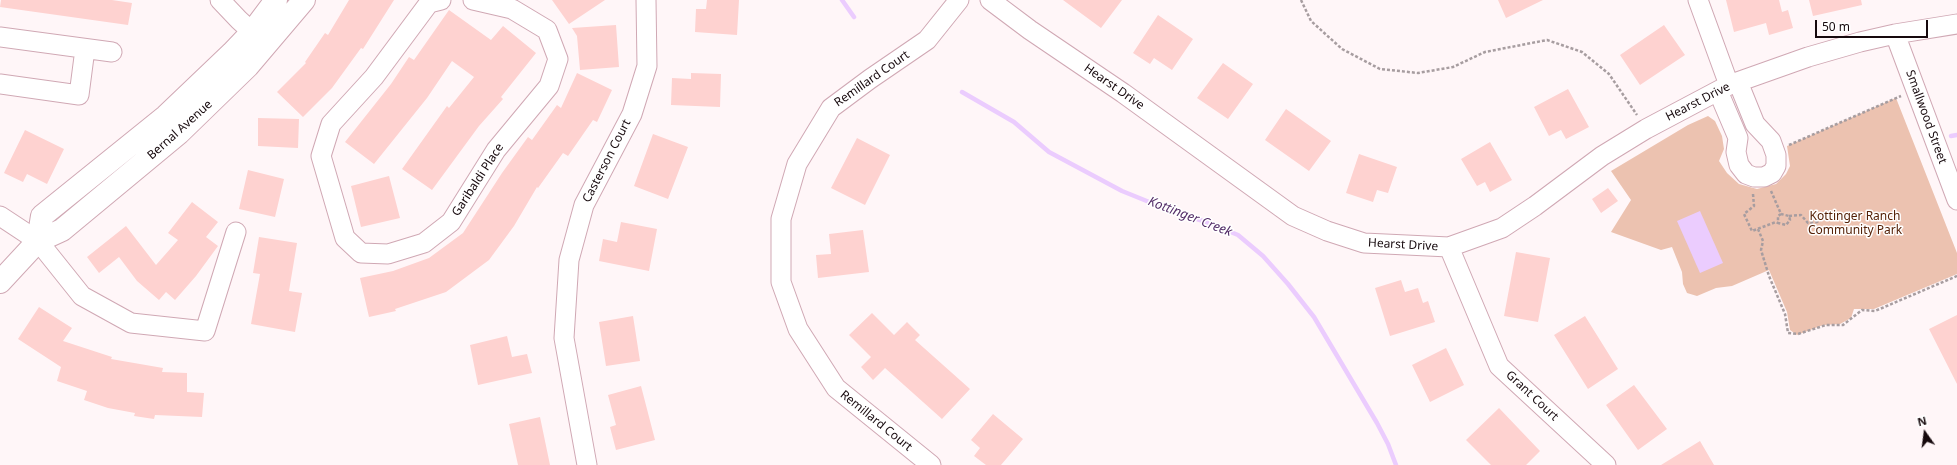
<!DOCTYPE html>
<style>
body{margin:0}
#map{position:relative;width:1957px;height:465px;overflow:hidden;background:#fff6f8;font-family:"Noto Sans",sans-serif}
canvas{display:block}
.north{position:absolute;left:1905px;top:413px;width:40px;height:40px;-webkit-text-stroke:3px #fff;paint-order:stroke;rotate:346deg;font-size:11px;font-weight:700;line-height:16px;text-align:center;color:#16090d}
.north::after{content:'';display:block;margin:auto;width:14px;height:18px;background:#16090d;clip-path:polygon(50% 0,100% 100%,50% 72%,0 100%)}
.scale{position:absolute;left:1815px;top:20px;width:113px;height:18px;box-sizing:border-box;border:2px solid #16090d;border-top:0;padding-left:5px;font-size:12px;line-height:14px;white-space:nowrap;color:#16090d;-webkit-text-stroke:3px #fff;paint-order:stroke}
</style>
<div id="map">
<canvas width="1957" height="465"></canvas>
<div class="north">N</div>
<div class="scale">50 m</div>
</div>
<script>
const g = document.querySelector('canvas').getContext('2d');
g.lineJoin = 'round';
function fill(path, color) {
  g.fillStyle = color;
  g.fill(path, 'evenodd');
}
function poly(rows) {
  const path = new Path2D();
  for (const r of rows) {
    path.moveTo(r[0], r[1]);
    for (let i = 2; i < r.length; i += 2) path.lineTo(r[i], r[i + 1]);
  }
  return path;
}
function trace(path, color, width, dash) {
  g.strokeStyle = color;
  g.lineWidth = width;
  g.lineCap = dash ? 'butt' : 'round';
  g.setLineDash(dash || []);
  g.stroke(path);
}
function write(font, color, halo, rows, align = 'center') {
  g.font = font + ' "Noto Sans",sans-serif';
  g.lineWidth = 3;
  g.setLineDash([]);
  g.textBaseline = 'middle';
  g.strokeStyle = halo;
  g.fillStyle = color;
  for (const [text, x, y, turn = 0] of rows) {
    g.save();
    g.translate(x, y);
    g.rotate((+turn || 0) * Math.PI / 180);
    g.textAlign = isNaN(turn) ? turn : align;
    if (halo) g.strokeText(text, 0, 0);
    g.fillText(text, 0, 0);
    g.restore();
  }
}
fill(poly([
 [1896,98,1957,253,1957,274,1874,309,1854,309,1851,318,1840,324,1823,325,1797,335,1790,330,1787,312,1769,270,1732,286,1716,288,1697,296,1687,293,1683,284,1682,272,1672,247,1661,250,1611,232,1631,200,1611,171,1688,125,1708,116,1715,121,1722,136,1724,149,1719,161,1727,173,1739,184,1757,189,1776,184,1786,174,1790,166,1787,146]
]), '#ecc2b0');
fill(poly([
 [1700,211,1723,263,1700,273,1677,221]
]), '#ebccfe');
trace(poly([
 [842,0,854,17],
 [962,92,1014,122,1049,152,1122,191,1164,208,1209,223,1238,235,1263,256,1288,284,1314,317,1377,423,1388,444,1396,465],
 [1951,136,1957,135]
]), '#ebccfe', 4.5);
fill(poly([
 [1,0,112,0,132,3,128,25,0,7],
 [349,0,394,0,363,49,361,48,332,88,303,117,277,92,306,63,305,62,325,33,328,35],
 [552,0,605,0,569,24],
 [707,0,739,0,737,35,695,32,696,9,706,9],
 [1063,0,1122,0,1101,28],
 [1498,0,1543,0,1506,18],
 [1726,0,1779,0,1782,12,1788,10,1793,28,1769,35,1766,23,1734,32],
 [1809,0,1861,0,1862,5,1813,16],
 [449,10,491,40,503,26,536,53,501,97,503,99,479,126,432,190,402,169,447,106,449,108,474,77,452,61,427,98,374,164,345,142,391,84,409,57,414,60],
 [1158,15,1193,39,1172,70,1154,58,1150,64,1133,53],
 [616,25,619,67,580,70,577,36,572,28],
 [1664,25,1685,55,1640,85,1620,55],
 [1223,63,1253,84,1228,119,1197,98],
 [577,73,612,90,597,122,593,120,568,156,563,153,538,188,537,187,514,226,489,260,446,292,395,309,396,311,369,317,360,278,393,271,429,258,463,233,502,173,528,137,532,140,557,105,561,108],
 [691,73,721,74,720,107,671,105,672,78,691,79],
 [1568,89,1589,127,1566,139,1561,130,1549,136,1534,107],
 [1286,109,1331,141,1309,171,1265,140],
 [258,118,299,119,298,148,258,146],
 [25,130,64,149,47,184,27,174,23,182,4,173],
 [653,134,688,147,668,199,634,186],
 [857,138,890,155,865,205,831,188],
 [1490,142,1512,180,1490,192,1485,182,1477,186,1461,159],
 [1359,154,1397,167,1388,193,1377,190,1373,202,1346,193],
 [248,170,284,179,275,217,239,209],
 [389,176,400,218,361,227,351,186],
 [1608,188,1618,201,1601,213,1592,199],
 [192,202,218,222,206,237,218,246,196,276,175,300,166,292,159,300,137,281,119,257,99,273,87,257,126,226,156,265,178,240,168,233],
 [621,222,657,229,649,271,599,261,603,239,617,242],
 [863,230,869,272,818,278,816,255,831,254,829,234],
 [259,237,297,243,289,291,302,293,295,332,251,324,260,274,253,273],
 [1516,252,1550,258,1538,322,1504,316],
 [1401,280,1405,292,1418,288,1423,303,1428,301,1435,322,1390,336,1375,288],
 [39,307,72,328,63,341,112,357,111,359,163,368,162,372,187,373,187,392,204,393,202,417,155,415,154,419,134,416,135,413,108,408,84,400,87,391,57,381,61,367,18,339],
 [872,313,894,335,907,322,920,335,915,340,970,389,942,419,885,368,873,380,861,367,871,357,849,335],
 [1957,315,1957,384,1929,329],
 [633,316,640,361,606,366,599,322],
 [1585,316,1618,369,1588,389,1554,335],
 [507,336,512,357,527,354,532,373,478,385,470,345],
 [1446,348,1464,385,1430,402,1412,365],
 [1634,385,1667,429,1638,450,1606,405],
 [641,386,655,440,616,450,610,427,616,425,608,395],
 [1499,408,1540,451,1526,465,1491,465,1466,440],
 [993,414,1023,439,1001,465,986,465,974,456,980,448,971,440],
 [540,417,550,465,518,465,509,424],
 [1700,441,1714,465,1661,465]
]), '#fed2d0');
const minor = poly([
 [220,0,239,20,263,42],
 [441,0,429,3,374,77,331,124,321,156,345,238,361,253,388,254,424,243,451,222,496,150,549,86,558,59,547,30,512,9,473,0],
 [990,0,1030,30,1123,93,1293,216,1327,231,1364,243,1449,247,1502,228,1535,206,1602,156,1646,129,1729,85,1808,57,1860,42,1895,34,1957,24],
 [1698,0,1729,85],
 [1895,34,1957,200],
 [0,37,112,52],
 [0,84,79,95,85,49],
 [1718,91,1738,138,1736,152,1739,165,1746,174,1754,177,1764,177,1772,173,1776,166,1776,155,1771,141,1755,124,1738,82],
 [0,216,38,241,82,296,131,323,205,331,236,232],
 [1449,247,1499,366,1606,465],
 [587,465,564,338,569,260,584,205,632,114,647,66,646,0],
 [931,465,836,388,798,329,781,282,781,219,797,164,831,108,870,79,927,40,959,0]
]);
const major = poly([
 [38,241,42,216,166,116,232,53,252,32,276,0],
 [0,282,38,241,62,230,179,133,248,66,304,0]
]);
trace(minor, '#d0a8b4', 21);
trace(major, '#d0a8b4', 24);
trace(poly([
 [1301,0,1311,21,1342,49,1380,69,1418,73,1453,67,1485,52,1547,40,1582,52,1609,74,1637,115],
 [1789,145,1901,96],
 [1771,191,1781,214,1778,216,1778,223,1786,225,1790,220,1789,216,1781,214],
 [1753,194,1754,206,1744,214,1752,231,1776,222,1778,223],
 [1789,216,1801,215,1808,223,1817,222,1833,214],
 [1758,229,1763,241,1761,250,1769,276,1785,314,1788,333,1798,334,1826,325,1843,325,1862,310,1875,311,1957,276]
]), '#a79da0', 2.5, [3, 2]);
trace(minor, '#fff', 19);
trace(major, '#fff', 22);
write('12px', '#16090d', '#fff', [
 ["Remillard Court",872,79,-35],
 ["Hearst Drive",1114,87,35],
 ["Hearst Drive",1698,102,-27],
 ["Smallwood Street",1926,117,70],
 ["Bernal Avenue",180,130,-42],
 ["Casterson Court",607,161,-63],
 ["Garibaldi Place",478,180,-57],
 ["Hearst Drive",1403,245,3],
 ["Grant Court",1532,396,43],
 ["Remillard Court",876,421,39]
]);
write('12px', '#542107', '#fff', [
 ["Kottinger Ranch",1855,217],
 ["Community Park",1855,231]
]);
write('italic 13px', '#532d68', '#fff', [
 ["Kottinger Creek",1190,217,21]
]);
</script>
